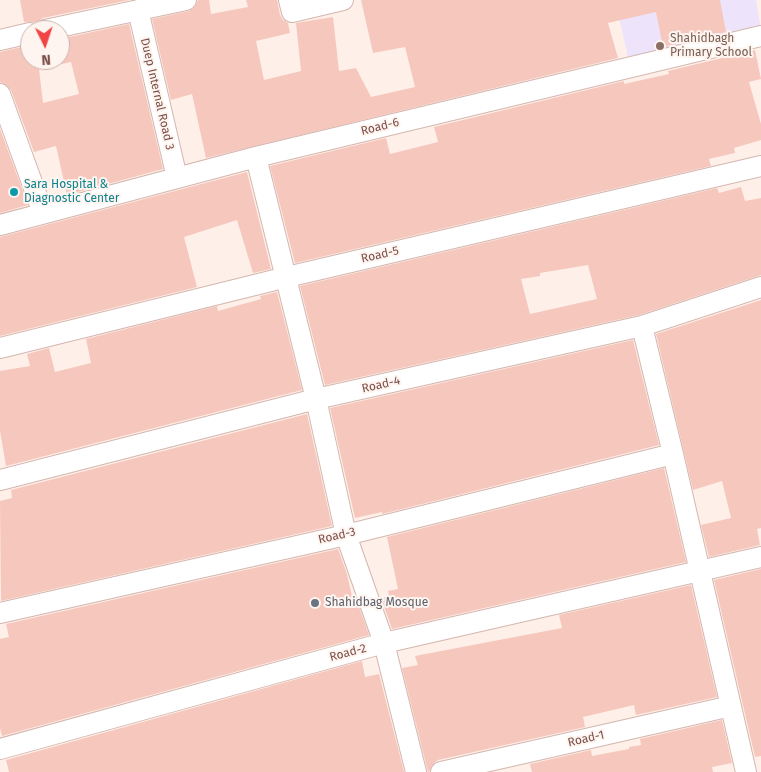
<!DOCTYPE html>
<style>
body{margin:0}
#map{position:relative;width:761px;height:772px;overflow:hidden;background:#fef0e8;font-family:"Fira Sans",sans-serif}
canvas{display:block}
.north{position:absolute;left:20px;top:20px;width:50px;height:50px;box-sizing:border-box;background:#fff5f0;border:1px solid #cab3ad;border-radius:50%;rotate:176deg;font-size:14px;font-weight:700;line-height:20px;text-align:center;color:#7b4f49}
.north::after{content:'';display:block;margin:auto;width:18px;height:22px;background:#f04445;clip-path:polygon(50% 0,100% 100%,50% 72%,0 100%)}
</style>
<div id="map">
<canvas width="761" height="772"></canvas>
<div class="north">N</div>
</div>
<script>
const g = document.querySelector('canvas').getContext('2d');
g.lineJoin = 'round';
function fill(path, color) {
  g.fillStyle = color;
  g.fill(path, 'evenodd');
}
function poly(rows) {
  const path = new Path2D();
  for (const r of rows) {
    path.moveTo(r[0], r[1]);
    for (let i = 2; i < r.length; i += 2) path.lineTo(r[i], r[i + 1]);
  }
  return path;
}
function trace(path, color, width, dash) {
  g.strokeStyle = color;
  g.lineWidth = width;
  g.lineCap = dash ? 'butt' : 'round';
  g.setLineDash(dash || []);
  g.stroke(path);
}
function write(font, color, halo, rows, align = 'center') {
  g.font = font + ' "Fira Sans",sans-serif';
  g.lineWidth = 4;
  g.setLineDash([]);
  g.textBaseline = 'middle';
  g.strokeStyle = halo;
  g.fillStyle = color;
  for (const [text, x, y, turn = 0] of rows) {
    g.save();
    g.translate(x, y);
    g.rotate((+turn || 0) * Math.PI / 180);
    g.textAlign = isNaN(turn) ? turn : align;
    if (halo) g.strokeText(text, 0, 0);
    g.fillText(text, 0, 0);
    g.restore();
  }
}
fill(poly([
 [615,0,756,0,761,29,629,62]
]), '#ede4fb');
fill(poly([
 [20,0,129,0,43,18,36,23,33,22,24,22],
 [198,0,209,0,211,14,248,7,246,0,277,0,280,15,283,20,288,23,290,33,256,41,264,80,301,71,296,23,333,17,339,71,356,68,371,97,415,87,405,47,373,53,361,0,720,0,726,32,663,47,656,12,608,23,618,58,206,158,192,94,171,100,152,19,189,11,194,8],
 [129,24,163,169,67,195,56,146,34,152,11,90,7,85,0,82,0,52,30,45,30,60,60,60,60,39],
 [71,62,79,94,43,103,39,69],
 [755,50,761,79,749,82,761,124,761,140,734,148,735,153,709,159,711,166,295,263,270,166,386,138,390,154,438,142,434,127,624,81,624,84,669,74,668,71],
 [0,129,28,205,0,213],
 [247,172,271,269,253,273,237,220,184,237,197,287,0,336,0,237],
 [741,187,745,201,761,198,761,275,639,315,325,385,300,286,717,188,719,193],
 [588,265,597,299,530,314,521,279,540,276,540,273],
 [277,292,302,390,6,466,0,431,0,371,30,366,27,354,49,348,55,372,91,363,86,339,217,306,218,311,261,299,260,296],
 [761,300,761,528,757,529,760,545,709,557,701,525,731,518,722,481,693,490,656,334],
 [633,340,659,445,382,514,382,512,355,518,330,408],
 [307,414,332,526,1,601,0,501,12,498,11,490],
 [664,468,686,562,392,629,381,598,389,596,388,591,398,589,387,537],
 [338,549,347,574,354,605,358,604,369,635,2,736,0,728,0,639,9,637,6,624],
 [761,569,761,756,755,757,714,580],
 [691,585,717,697,636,715,634,705,583,717,585,727,438,760,433,764,429,772,428,772,402,668,418,665,415,656,562,628,559,615],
 [362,661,365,677,379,674,404,772,9,772,6,760],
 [722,720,732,763,712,767,713,772,532,772,530,764,591,750,592,756,629,749,629,747,641,745,640,739]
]), '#f6c7bd');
const minor = poly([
 [289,0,292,12,343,0],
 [138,10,177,178],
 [45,30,186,0],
 [0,40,30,33],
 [0,94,43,213],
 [256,157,316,399,346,535,384,643,416,772],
 [0,225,256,157,761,36],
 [642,326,673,454,746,772],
 [0,348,287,277,761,166],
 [0,480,316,399,642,326,761,287],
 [0,613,346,535,673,454],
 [0,749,384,643,761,557],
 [441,772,731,706]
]);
trace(minor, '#d4b6af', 22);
trace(minor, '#fff', 20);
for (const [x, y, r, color] of [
 [660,46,5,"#8d6e63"],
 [14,192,5,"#0f9aa8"],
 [315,603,5,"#6b7280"]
]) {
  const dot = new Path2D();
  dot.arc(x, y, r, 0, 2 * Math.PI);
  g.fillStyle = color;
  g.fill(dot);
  trace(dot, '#fff5f0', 2);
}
write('12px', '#785e54', '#fff5f0', [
 ["Shahidbagh",670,39],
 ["Primary School",670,53]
], 'left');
write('12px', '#7b4f49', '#fff5f0', [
 ["Duep Internal Road 3",157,94,77],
 ["Road-6",380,127,-14],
 ["Road-5",380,255,-13],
 ["Road-4",381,385,-13],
 ["Road-3",337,536,-13],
 ["Road-2",348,653,-15],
 ["Road-1",586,739,-13]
]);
write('12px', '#0d838f', '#fff5f0', [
 ["Sara Hospital &",24,185],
 ["Diagnostic Center",24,199]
], 'left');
write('12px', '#5b616d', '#fff5f0', [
 ["Shahidbag Mosque",325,603]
], 'left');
</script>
